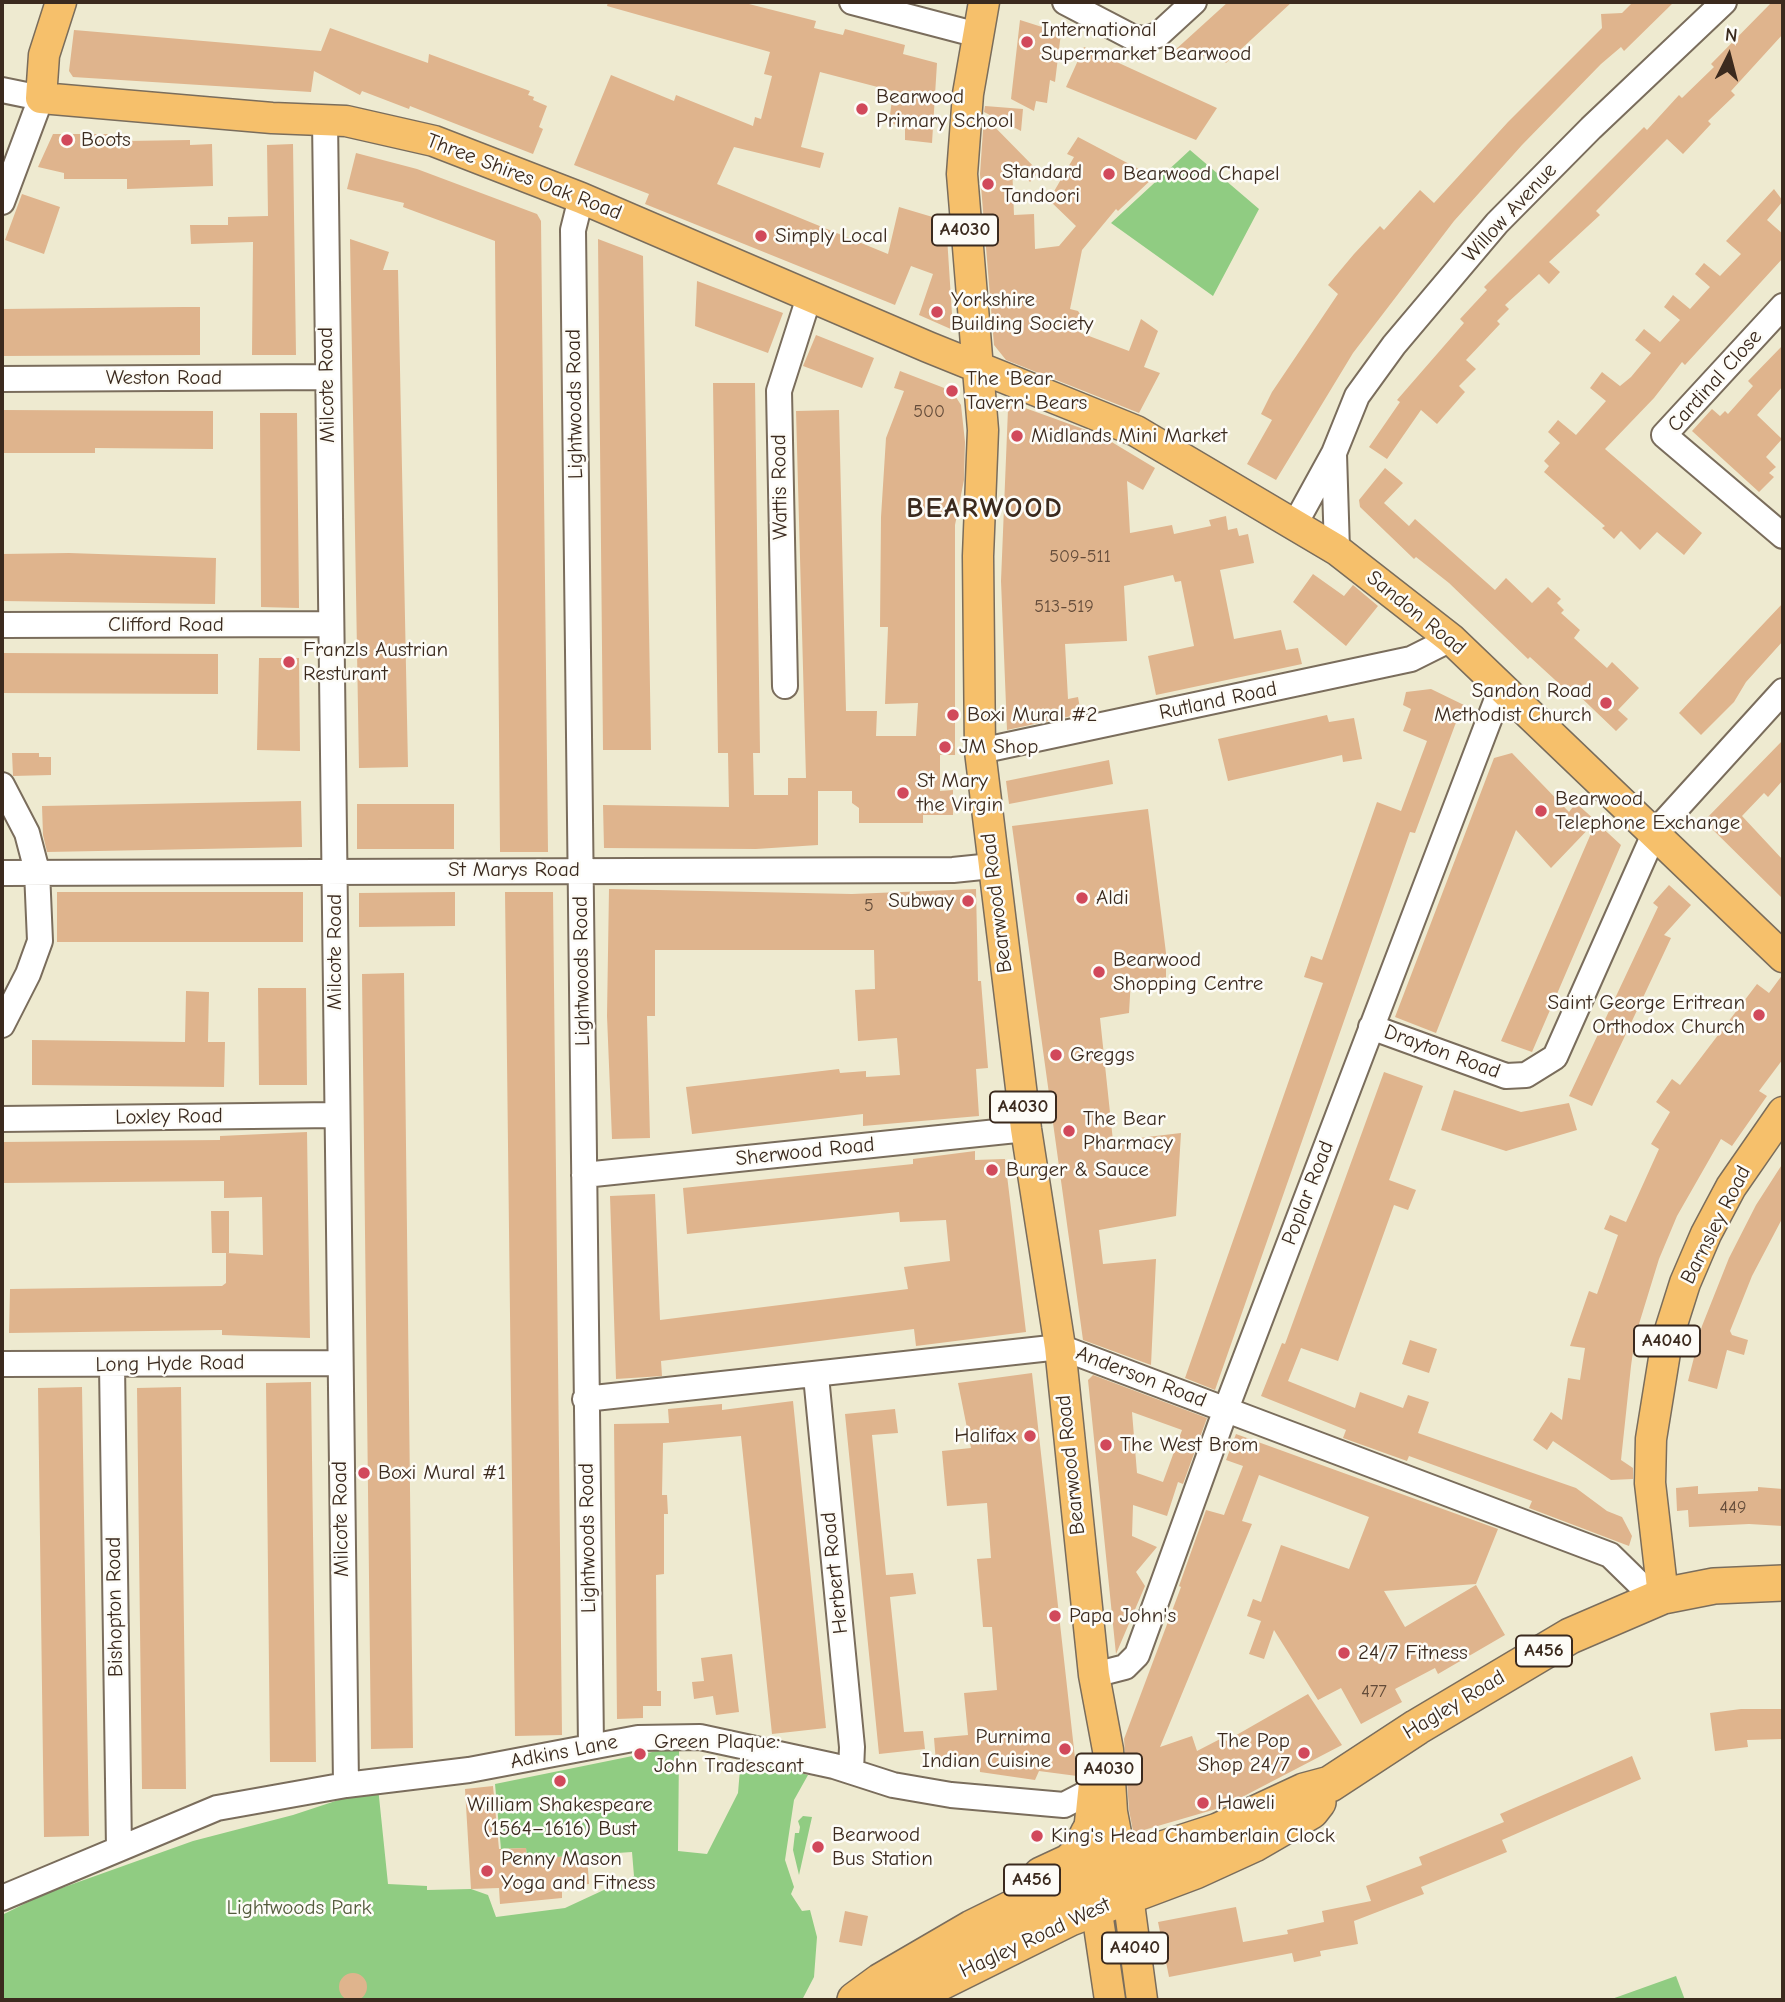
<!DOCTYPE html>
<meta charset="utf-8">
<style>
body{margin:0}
#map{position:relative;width:1785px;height:2002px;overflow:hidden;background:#eeead0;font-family:"Comic Neue",sans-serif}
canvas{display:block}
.frame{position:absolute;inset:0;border:4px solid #3b2a1e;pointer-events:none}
.north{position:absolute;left:1694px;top:21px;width:70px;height:70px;-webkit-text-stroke:5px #fdfcf7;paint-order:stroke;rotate:6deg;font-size:19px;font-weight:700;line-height:28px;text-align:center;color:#3b2a1e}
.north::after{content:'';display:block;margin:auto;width:24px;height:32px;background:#3b2a1e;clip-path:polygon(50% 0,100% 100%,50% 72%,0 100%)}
</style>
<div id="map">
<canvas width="1785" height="2002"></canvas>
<div class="frame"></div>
<div class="north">N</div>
</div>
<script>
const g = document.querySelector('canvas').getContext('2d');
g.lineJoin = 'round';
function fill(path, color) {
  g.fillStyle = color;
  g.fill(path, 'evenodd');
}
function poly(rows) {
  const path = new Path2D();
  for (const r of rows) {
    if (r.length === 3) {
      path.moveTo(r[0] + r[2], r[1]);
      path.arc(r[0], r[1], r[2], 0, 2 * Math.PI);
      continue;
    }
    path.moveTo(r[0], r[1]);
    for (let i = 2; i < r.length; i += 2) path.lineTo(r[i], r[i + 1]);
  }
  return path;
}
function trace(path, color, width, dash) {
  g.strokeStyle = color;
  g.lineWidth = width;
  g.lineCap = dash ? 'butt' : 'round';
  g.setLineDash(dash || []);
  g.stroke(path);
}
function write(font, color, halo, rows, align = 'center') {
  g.font = font + ' "Comic Neue",sans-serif';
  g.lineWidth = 5;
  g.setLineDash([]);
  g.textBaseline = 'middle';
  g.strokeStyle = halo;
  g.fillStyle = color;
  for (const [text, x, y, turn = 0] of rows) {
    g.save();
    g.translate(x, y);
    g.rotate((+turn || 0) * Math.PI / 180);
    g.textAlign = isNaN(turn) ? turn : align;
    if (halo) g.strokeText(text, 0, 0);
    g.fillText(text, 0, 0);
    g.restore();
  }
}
fill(poly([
 [1190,150,1259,209,1213,296,1111,223],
 [662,1750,679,1751,678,1851,707,1854,738,1793,741,1757,808,1775,794,1800,785,1860,794,1887,791,1894,802,1911,810,1910,817,1937,814,1977,802,2000,2,2000,2,1915,42,1895,193,1841,293,1815,378,1787,388,1884,427,1886,427,1890,471,1889,488,1895,496,1917,565,1908,634,1876,632,1852,527,1859,526,1848,501,1849,495,1784],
 [803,1816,812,1817,799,1875,793,1850,795,1833,799,1833,800,1827,798,1821],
 [1676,1976,1685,2000,1609,2000]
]), '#90cc82');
fill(poly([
 [608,2,741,2,816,21,814,28,843,35,845,29,905,45,903,54,937,63,932,143,905,140,905,127,889,123,893,91,820,72,801,147,824,153,820,168,734,147,717,184,888,254,899,207,946,221,953,330,919,315,933,274,911,266,895,305,645,204,649,194,574,165,611,75,674,101,676,95,753,126,755,117,761,119,772,76,764,74,770,52,607,6],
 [1228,2,1292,2,1226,63,1213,48,1198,61,1174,51],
 [1633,2,1674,2,1624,51,1621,47,1601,64,1522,145,1454,221,1353,353,1276,480,1247,464,1272,420,1261,414,1272,392,1338,294,1328,285,1354,254,1380,226,1384,230,1420,190,1434,203,1508,122,1602,28,1601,14,1622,13],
 [1772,2,1783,2,1783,34,1731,91,1735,95,1708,121,1711,124,1683,154,1667,139,1596,211,1600,215,1549,262,1560,272,1549,284,1539,274,1505,305,1509,309,1497,321,1500,324,1466,360,1476,369,1459,386,1465,392,1437,424,1421,410,1387,459,1369,447,1400,402,1397,400,1464,323,1460,319,1487,290,1484,287,1644,127,1647,130,1679,95,1682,98,1714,67,1711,64],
 [1020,20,1061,33,1055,82,1050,80,1047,103,1036,101,1034,111,1011,99],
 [330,28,428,63,429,54,530,91,528,95,534,97,533,100,547,106,539,127,543,129,533,154,410,106,409,109,362,91,360,95,314,71,311,92,73,77,69,71,74,30,321,51],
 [1084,47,1217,108,1196,140,1066,87],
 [985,106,1023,109,1021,131,984,112],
 [984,116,1039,172,1030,182,1012,164,1014,215,1034,214,1035,249,1059,246,1076,226,1049,200,1074,157,1067,154,1078,137,1154,177,1118,211,1116,209,1082,250,1070,309,1078,311,1085,322,1081,333,1129,351,1141,319,1158,331,1144,367,1160,373,1139,413,1006,360,994,345,980,174],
 [53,134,126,134,127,141,190,140,190,145,212,144,213,186,127,189,127,179,64,179,64,173,38,167],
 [293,144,296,355,252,355,253,242,191,244,190,225,228,225,228,217,268,216,267,145],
 [356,153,417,169,537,214,541,221,548,852,500,852,495,241,403,207,404,203,347,189],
 [1774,189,1783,201,1767,220,1783,234,1783,258,1685,365,1682,362,1654,398,1605,449,1702,533,1684,555,1657,532,1640,550,1621,531,1614,539,1602,528,1605,526,1544,472,1549,466,1544,461,1560,443,1548,432,1558,420,1576,435,1606,401,1590,388,1602,372,1620,386,1631,377,1651,353,1635,340,1644,329,1660,342,1680,320,1664,307,1673,295,1690,309,1710,287,1695,274,1704,263,1720,276,1741,254,1726,241],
 [22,194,60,207,44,254,5,240],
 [350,239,389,252,383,270,398,270,408,767,359,768],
 [598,239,643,256,651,750,603,750],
 [697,281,783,313,768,353,695,326],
 [183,307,200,307,200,355,2,356,2,309],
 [816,335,874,358,862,388,803,366],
 [1783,345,1783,386,1757,415,1782,439,1766,457,1776,467,1769,473,1774,477,1759,492,1692,431,1712,409,1720,416,1725,411,1728,414,1753,386,1748,381],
 [900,371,952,391,961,405,965,442,964,480,955,525,955,755,940,755,940,791,953,790,953,815,923,815,923,823,859,823,859,808,852,803,852,791,818,791,818,845,756,849,604,848,603,805,729,807,728,753,718,753,713,383,755,383,760,753,753,753,754,795,788,795,788,778,806,778,796,411,839,410,846,711,877,711,876,736,916,736,918,703,885,704,888,627,880,627,881,517,886,438,904,391,894,388],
 [1014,404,1100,435,1155,468,1143,490,1127,481,1130,533,1172,525,1174,534,1211,526,1209,520,1226,516,1228,530,1237,528,1239,536,1248,534,1254,563,1220,570,1234,639,1281,630,1286,650,1298,648,1302,664,1156,695,1148,656,1194,646,1181,581,1175,582,1173,575,1124,586,1127,641,1065,644,1068,699,1078,697,1081,714,1007,730,1001,581,1008,409],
 [2,410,213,411,213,449,95,448,95,453,2,453],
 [260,413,297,413,299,608,261,607],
 [1385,468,1403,483,1384,503,1409,526,1415,519,1495,590,1506,578,1532,603,1548,587,1561,599,1557,603,1564,610,1561,613,1580,630,1574,638,1607,668,1612,662,1639,688,1618,710,1628,719,1616,731,1569,686,1566,690,1530,657,1528,659,1449,583,1416,557,1414,559,1360,507,1359,500],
 [69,553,216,558,215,604,2,601,2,554],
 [1313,574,1344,596,1353,585,1378,606,1346,646,1293,602],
 [1783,603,1783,641,1746,682,1734,702,1701,735,1679,713],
 [2,653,218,654,218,694,2,693],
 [259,658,299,658,300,751,257,750],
 [1431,689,1466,706,1455,725,1415,833,1410,832,1215,1390,1185,1378,1323,983,1304,977,1311,956,1322,960,1377,802,1401,811,1427,741,1403,731,1411,709,1403,705,1406,692],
 [1327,715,1329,722,1354,718,1362,759,1343,762,1342,755,1228,781,1218,739],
 [1783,740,1783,780,1768,797,1764,793,1742,816,1783,860,1783,899,1704,821],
 [12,753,39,753,39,757,51,757,51,775,13,776],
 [1512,753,1569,812,1576,803,1596,821,1551,868,1516,830,1436,1033,1395,1017,1494,758],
 [1109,760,1113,784,1009,804,1006,781],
 [301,801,302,847,47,852,43,835,42,806],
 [357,804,454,804,454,849,357,849],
 [1148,809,1166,953,1166,978,1131,979,1129,1013,1100,1018,1113,1141,1181,1133,1176,1216,1099,1230,1103,1264,1156,1259,1151,1365,1083,1340,1012,826],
 [1596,822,1621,845,1532,1052,1501,1041],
 [1669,885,1691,905,1664,935,1671,938,1592,1106,1569,1096,1658,907,1653,903],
 [609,889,852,894,976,889,978,981,981,981,988,1068,976,1069,979,1116,863,1126,863,1114,692,1134,686,1087,839,1069,840,1073,866,1071,866,1077,900,1075,897,1038,858,1041,855,990,875,989,874,950,655,950,655,1016,647,1016,650,1138,612,1139,607,1016],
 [57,892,303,892,303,942,57,942],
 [455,892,455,926,359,927,359,893],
 [505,892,553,892,562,1735,515,1736],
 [404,973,413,1748,371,1749,362,974],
 [1783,974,1783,1059,1759,1091,1767,1096,1732,1146,1721,1139,1677,1216,1659,1259,1635,1337,1631,1366,1621,1460,1633,1468,1633,1479,1611,1480,1553,1441,1547,1450,1533,1440,1551,1412,1562,1420,1568,1378,1580,1380,1585,1348,1570,1346,1589,1291,1597,1294,1618,1235,1604,1229,1610,1215,1626,1222,1659,1149,1651,1144,1670,1112,1656,1102,1672,1079,1680,1085,1757,984,1769,993],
 [258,988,306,988,307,1085,259,1085],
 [186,991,209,992,208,1042,225,1042,224,1087,32,1085,32,1040,185,1042],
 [1384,1072,1423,1086,1389,1180,1416,1190,1408,1210,1394,1205,1338,1361,1301,1348,1288,1381,1355,1408,1360,1392,1403,1408,1408,1395,1429,1402,1418,1433,1576,1488,1607,1511,1622,1517,1632,1536,1629,1546,1529,1508,1532,1501,1409,1456,1407,1461,1343,1438,1346,1430,1261,1396,1282,1343,1285,1344],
 [1454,1090,1521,1112,1569,1103,1577,1130,1506,1151,1441,1130],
 [307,1132,310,1338,222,1335,222,1330,9,1333,10,1289,222,1286,226,1283,226,1253,263,1255,262,1197,224,1198,224,1181,2,1183,2,1142,220,1140,220,1136],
 [975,1151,975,1160,1005,1159,1026,1332,916,1346,914,1329,661,1361,662,1376,616,1379,610,1196,655,1194,660,1320,908,1289,904,1267,950,1261,946,1220,900,1222,899,1212,687,1234,683,1188,913,1164,913,1159],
 [1783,1163,1783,1217,1752,1276,1730,1331,1732,1335,1748,1340,1744,1355,1727,1350,1717,1389,1688,1381,1702,1326,1729,1258,1756,1205],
 [211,1211,229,1211,229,1253,212,1253],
 [1410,1340,1437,1349,1429,1373,1402,1364],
 [1032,1373,1077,1776,1039,1771,1035,1780,980,1772,979,1759,936,1763,934,1738,968,1735,964,1693,997,1690,992,1627,983,1627,977,1559,991,1558,987,1503,947,1506,942,1451,971,1448,958,1383],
 [1093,1375,1207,1418,1183,1484,1178,1482,1167,1516,1133,1505,1132,1536,1157,1547,1136,1572,1145,1586,1116,1654,1088,1380],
 [1132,1412,1182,1430,1163,1482,1137,1473],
 [311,1382,316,1762,270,1762,266,1383],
 [82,1387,89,1836,44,1837,38,1388],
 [181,1387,186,1789,142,1789,137,1388],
 [793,1401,826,1728,772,1734,741,1436,663,1443,662,1495,667,1495,668,1514,664,1514,664,1574,656,1575,657,1691,661,1691,661,1706,643,1706,643,1718,617,1719,614,1424,669,1423,668,1409,722,1404,722,1410],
 [895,1409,898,1433,872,1435,886,1575,913,1573,916,1594,890,1597,904,1732,923,1731,925,1749,879,1754,845,1414],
 [1236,1434,1498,1529,1476,1584,1384,1591,1405,1627,1476,1585,1505,1635,1438,1674,1435,1668,1395,1689,1402,1702,1361,1724,1341,1688,1318,1700,1274,1630,1264,1659,1249,1654,1261,1621,1247,1616,1253,1599,1261,1602,1281,1545,1349,1569,1369,1517,1259,1475,1242,1521,1252,1524,1160,1747,1192,1736,1197,1751,1224,1737,1226,1741,1308,1694,1342,1745,1223,1807,1137,1832,1133,1831,1129,1810,1124,1739,1181,1587,1179,1586,1206,1510,1224,1515,1243,1466,1226,1460],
 [1698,1486,1698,1494,1758,1491,1758,1487,1783,1489,1783,1526,1749,1524,1689,1527,1688,1510,1677,1511,1676,1488],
 [732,1654,739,1712,716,1715,713,1696,694,1699,692,1682,704,1681,701,1658],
 [1741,1709,1783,1709,1783,1739,1747,1740,1748,1747,1715,1751,1710,1713],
 [1632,1756,1641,1779,1502,1840,1507,1852,1421,1887,1424,1894,1354,1921,1358,1944,1320,1951,1321,1956,1294,1962,1292,1953,1169,1977,1158,1922,1236,1907,1243,1942,1288,1934,1287,1930,1324,1922,1322,1911,1371,1901,1366,1886,1422,1865,1419,1857,1504,1822,1500,1814],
 [493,1786,499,1849,526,1848,527,1859,587,1855,589,1884,562,1886,562,1898,500,1904,499,1888,471,1889,465,1789],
 [845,1911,868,1916,862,1946,839,1942],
 [353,1987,14]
]), '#dfb48d');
const minor = poly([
 [852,2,978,35],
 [1065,2,1132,37,1145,39,1158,35,1194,2],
 [2,90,41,98,2,202],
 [325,119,346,1785],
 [581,198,573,230,591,1745],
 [1783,306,1664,435,1783,536],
 [2,379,327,377],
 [1334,454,1337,550],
 [1295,524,1334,453,1357,396,1394,345,1497,223,1591,128,1724,2],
 [2,625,330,624],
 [785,686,779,391,810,294],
 [980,751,1411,659,1451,639],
 [2,785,27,833,37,871,40,941,28,974,2,1025],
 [2,873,953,870,992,866],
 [1371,1027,1506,1076,1526,1075,1555,1057,1655,832,1783,691],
 [2,1119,335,1115],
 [584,1175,1026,1129],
 [2,1364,338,1363],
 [112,1365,119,1849],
 [816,1376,852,1747,851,1771],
 [585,1399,1060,1347,1610,1555,1655,1599],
 [1094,1675,1125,1667,1137,1655,1226,1409,1502,686],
 [2,1898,217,1808,346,1785,469,1770,638,1738,700,1737,834,1766,893,1785,951,1795,1064,1805,1093,1790]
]);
const major = poly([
 [984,2,968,94,962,174,983,430,978,556,980,751,1026,1129,1060,1347,1094,1675,1108,1750,1112,1812,1128,1896,1142,2000],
 [41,98,272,118,346,121,434,141,581,198,928,347,1136,431,1337,550,1451,639,1783,957],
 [41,98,44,55,61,2],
 [1663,1596,1650,1483,1651,1439,1667,1340,1685,1283,1706,1234,1731,1187,1783,1112],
 [1095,1774,1089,1832,1091,1872,1110,2000]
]);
const highway = poly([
 [1041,1875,1069,1862,1078,1854,1089,1832],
 [855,2000,881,1981,972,1928,1035,1897,1091,1872,1218,1831,1304,1791,1330,1784,1417,1727,1570,1636,1663,1596,1714,1586,1783,1583],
 [905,2000,1070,1918,1195,1871,1254,1844,1311,1811,1318,1802]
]);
trace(minor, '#7a6d5c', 28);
trace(major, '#7a6d5c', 33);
trace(highway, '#7a6d5c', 38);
trace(minor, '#fff', 24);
trace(major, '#f6c06b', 30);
trace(highway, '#f6c06b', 35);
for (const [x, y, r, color] of [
 [1027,42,7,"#d1495b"],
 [862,109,7,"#d1495b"],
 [67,140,7,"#d1495b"],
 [1109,174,7,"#d1495b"],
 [988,184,7,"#d1495b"],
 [761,236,7,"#d1495b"],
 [937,312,7,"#d1495b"],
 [952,391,7,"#d1495b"],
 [1017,436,7,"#d1495b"],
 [289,662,7,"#d1495b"],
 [1606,703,7,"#d1495b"],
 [953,715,7,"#d1495b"],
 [945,747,7,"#d1495b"],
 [903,793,7,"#d1495b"],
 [1541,811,7,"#d1495b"],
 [1082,898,7,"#d1495b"],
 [968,901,7,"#d1495b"],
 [1099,972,7,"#d1495b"],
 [1759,1015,7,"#d1495b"],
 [1056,1055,7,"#d1495b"],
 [1069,1131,7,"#d1495b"],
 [992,1170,7,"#d1495b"],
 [1030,1436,7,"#d1495b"],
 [1106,1445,7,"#d1495b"],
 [364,1473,7,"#d1495b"],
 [1055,1616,7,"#d1495b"],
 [1344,1653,7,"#d1495b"],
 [1065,1749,7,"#d1495b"],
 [1304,1753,7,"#d1495b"],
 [640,1754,7,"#d1495b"],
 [560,1781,7,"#d1495b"],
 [1203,1803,7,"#d1495b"],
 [1037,1836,7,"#d1495b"],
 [818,1847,7,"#d1495b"],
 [487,1871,7,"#d1495b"]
]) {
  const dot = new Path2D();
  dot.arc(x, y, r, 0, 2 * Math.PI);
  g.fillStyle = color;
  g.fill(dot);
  trace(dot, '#fdfcf7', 2.5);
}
write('18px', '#644c3a', null, [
 ["500",929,412],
 ["509-511",1080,557],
 ["513-519",1064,607],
 ["5",869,906],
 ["449",1733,1508],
 ["477",1374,1692]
]);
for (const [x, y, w] of [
 [965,230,66],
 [1023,1107,66],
 [1667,1341,66],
 [1544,1651,56],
 [1109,1769,66],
 [1032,1880,56],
 [1135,1948,66]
]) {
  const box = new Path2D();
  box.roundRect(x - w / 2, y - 15.5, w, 31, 5);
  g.fillStyle = '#fdfcf7';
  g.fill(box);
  trace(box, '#3b2a1e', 2);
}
write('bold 19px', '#3b2a1e', null, [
 ["A4030",965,230],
 ["A4030",1023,1107],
 ["A4040",1667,1341],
 ["A456",1544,1651],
 ["A4030",1109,1769],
 ["A456",1032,1880],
 ["A4040",1135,1948]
]);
write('21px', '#3b2a1e', '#fdfcf7', [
 ["International",1041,30],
 ["Supermarket Bearwood",1041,54],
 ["Bearwood",876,97],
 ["Primary School",876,121],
 ["Boots",81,140],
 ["Standard",1002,172],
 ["Tandoori",1002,196],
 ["Bearwood Chapel",1123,174],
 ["Simply Local",775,236],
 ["Yorkshire",951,300],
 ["Building Society",951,324],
 ["The 'Bear",966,379],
 ["Tavern' Bears",966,403],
 ["Midlands Mini Market",1031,436],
 ["Franzls Austrian",303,650],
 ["Resturant",303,674],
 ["Sandon Road",1592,691,"right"],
 ["Methodist Church",1592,715,"right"],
 ["Boxi Mural #2",967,715],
 ["JM Shop",959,747],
 ["St Mary",917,781],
 ["the Virgin",917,805],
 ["Bearwood",1555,799],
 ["Telephone Exchange",1555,823],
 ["Aldi",1096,898],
 ["Subway",954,901,"right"],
 ["Bearwood",1113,960],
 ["Shopping Centre",1113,984],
 ["Saint George Eritrean",1745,1003,"right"],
 ["Orthodox Church",1745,1027,"right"],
 ["Greggs",1070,1055],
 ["The Bear",1083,1119],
 ["Pharmacy",1083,1143],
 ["Burger & Sauce",1006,1170],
 ["Halifax",1016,1436,"right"],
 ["The West Brom",1120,1445],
 ["Boxi Mural #1",378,1473],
 ["Papa John's",1069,1616],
 ["24/7 Fitness",1358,1653],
 ["Purnima",1051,1737,"right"],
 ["Indian Cuisine",1051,1761,"right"],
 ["The Pop",1290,1741,"right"],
 ["Shop 24/7",1290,1765,"right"],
 ["Green Plaque:",654,1742],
 ["John Tradescant",654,1766],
 ["Haweli",1217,1803],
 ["William Shakespeare",560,1805,"center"],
 ["(1564–1616) Bust",560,1829,"center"],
 ["Bearwood",832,1835],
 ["Bus Station",832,1859],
 ["King's Head Chamberlain Clock",1051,1836],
 ["Penny Mason",501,1859],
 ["Yoga and Fitness",501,1883]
], 'left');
write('21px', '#3b2a1e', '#fdfcf7', [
 ["Three Shires Oak Road",524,177,21],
 ["Willow Avenue",1510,213,-47],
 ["Weston Road",164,378],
 ["Cardinal Close",1715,381,-48],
 ["Milcote Road",327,385,-91],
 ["Lightwoods Road",575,404,-91],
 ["Wattis Road",780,487,-91],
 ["Sandon Road",1416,613,39],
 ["Clifford Road",166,625],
 ["Rutland Road",1218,701,-12],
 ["St Marys Road",514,870],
 ["Bearwood Road",997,903,-97],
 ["Milcote Road",335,952,-90],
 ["Lightwoods Road",582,971,-91],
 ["Drayton Road",1442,1052,20],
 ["Loxley Road",169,1117,-1],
 ["Sherwood Road",805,1152,-6],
 ["Poplar Road",1308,1193,-69],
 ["Barnsley Road",1716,1225,-63],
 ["Long Hyde Road",170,1364,-1],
 ["Anderson Road",1141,1377,21],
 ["Bearwood Road",1071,1465,-96],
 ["Milcote Road",341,1519,-91],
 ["Lightwoods Road",588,1538,-91],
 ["Herbert Road",835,1573,-96],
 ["Bishopton Road",115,1607,-91],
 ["Hagley Road",1454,1705,-31],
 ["Adkins Lane",564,1752,-11],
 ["Hagley Road West",1035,1938,-25]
]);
write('21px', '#545b3c', '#fdfcf7', [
 ["Lightwoods Park",299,1908]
]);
g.letterSpacing = '2px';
write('bold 28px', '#3b2a1e', '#fdfcf7', [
 ["BEARWOOD",985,509]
]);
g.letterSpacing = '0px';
</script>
